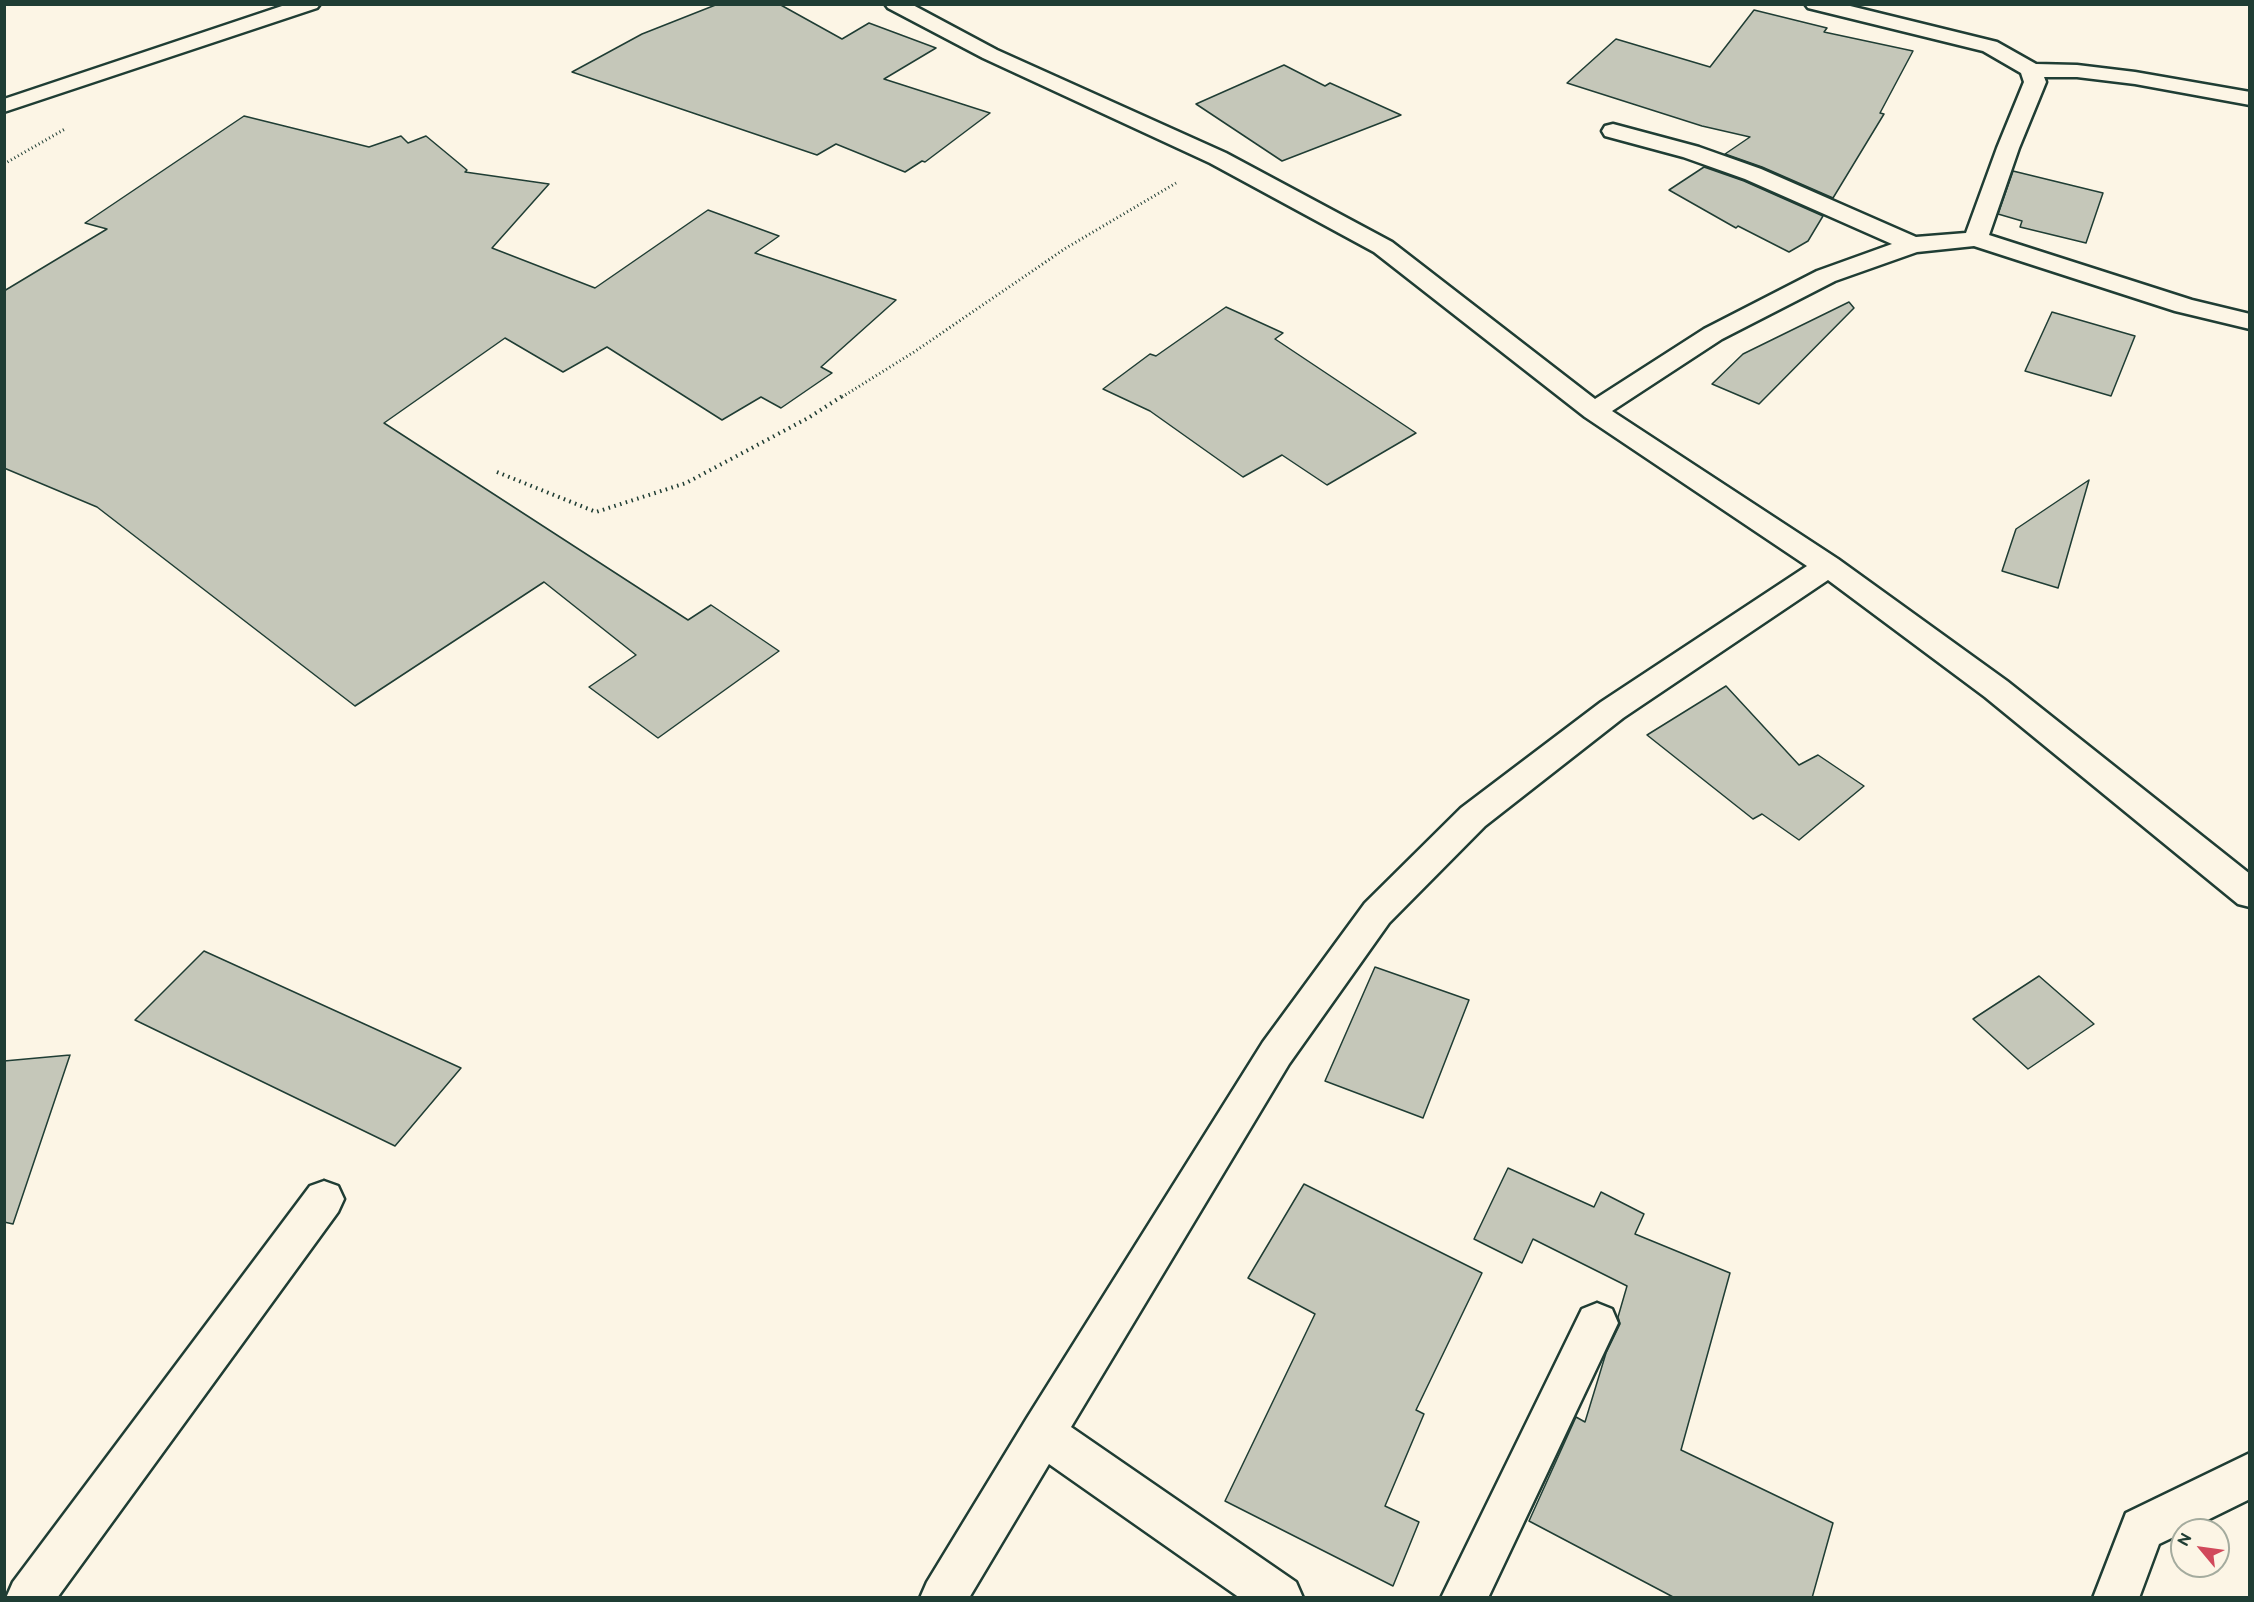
<!DOCTYPE html>
<style>
body{margin:0}
#map{position:relative;width:2254px;height:1602px;overflow:hidden;background:#fcf5e5;font-family:"Balsamiq Sans",sans-serif}
canvas{display:block}
.frame{position:absolute;inset:0;border:6px solid #1f3d34;pointer-events:none}
.north{position:absolute;left:2170px;top:1518px;width:60px;height:60px;box-sizing:border-box;background:#fcf5e5;border:2px solid #a4ab9e;border-radius:50%;rotate:299deg;font-size:16px;font-weight:700;line-height:24px;text-align:center;color:#1f3d34}
.north::after{content:'';display:block;margin:auto;width:21px;height:27px;background:#d1495b;clip-path:polygon(50% 0,100% 100%,50% 72%,0 100%)}
</style>
<div id="map">
<canvas width="2254" height="1602"></canvas>
<div class="frame"></div>
<div class="north">N</div>
</div>
<script>
const g = document.querySelector('canvas').getContext('2d');
g.lineJoin = 'round';
function fill(path, color) {
  g.fillStyle = color;
  g.fill(path, 'evenodd');
}
function poly(rows) {
  const path = new Path2D();
  for (const r of rows) {
    path.moveTo(r[0], r[1]);
    for (let i = 2; i < r.length; i += 2) path.lineTo(r[i], r[i + 1]);
  }
  return path;
}
function trace(path, color, width, dash) {
  g.strokeStyle = color;
  g.lineWidth = width;
  g.lineCap = dash ? 'butt' : 'round';
  g.setLineDash(dash || []);
  g.stroke(path);
}
const building = poly([
 [718,4,779,4,842,39,869,23,936,48,884,79,990,113,925,162,922,161,905,172,836,144,817,155,572,72,642,34,718,4],
 [1754,10,1827,28,1824,32,1913,51,1880,113,1884,114,1833,198,1762,167,1725,154,1750,137,1702,126,1567,83,1616,39,1710,67,1754,10],
 [1284,65,1325,86,1330,83,1401,115,1282,161,1196,104,1284,65],
 [244,116,369,147,401,136,408,143,426,136,467,170,465,172,549,184,492,248,595,288,708,210,779,236,755,253,896,300,821,367,832,373,781,408,761,397,722,420,607,347,563,372,505,338,384,423,688,620,711,605,779,651,658,738,589,687,636,655,544,582,355,706,97,507,4,468,4,291,107,229,85,223,244,116],
 [1704,167,1744,181,1823,216,1808,241,1789,252,1738,226,1736,228,1669,190,1704,167],
 [2013,171,2103,193,2086,243,2020,227,2022,221,1998,214,2013,171],
 [1849,302,1854,308,1759,404,1712,384,1743,354,1849,302],
 [1226,307,1283,333,1275,339,1416,433,1327,485,1282,455,1243,477,1150,411,1103,389,1150,354,1156,356,1226,307],
 [2052,312,2135,336,2111,396,2025,371,2052,312],
 [2089,480,2058,588,2002,571,2016,529,2089,480],
 [1726,686,1799,765,1818,755,1864,786,1799,840,1762,814,1753,819,1647,735,1726,686],
 [204,951,461,1068,395,1146,135,1020,204,951],
 [1375,967,1469,1000,1423,1118,1325,1081,1375,967],
 [2039,976,2094,1024,2028,1069,1973,1019,2039,976],
 [70,1055,13,1224,4,1222,4,1061,70,1055],
 [1508,1168,1594,1207,1601,1192,1644,1214,1635,1234,1730,1273,1681,1450,1833,1523,1812,1598,1675,1598,1529,1521,1576,1417,1585,1422,1606,1353,1620,1324,1618,1317,1627,1286,1533,1239,1522,1263,1474,1239,1508,1168],
 [1304,1184,1482,1273,1416,1410,1424,1414,1385,1506,1419,1522,1393,1586,1225,1501,1315,1314,1248,1278,1304,1184]
]);
fill(building, '#c5c7b9');
trace(building, '#1f3d34', 1.5);
const minor = poly([
 [288,4,320,4,317,8,4,112,4,99,288,4],
 [885,4,911,4,997,50,1226,153,1392,242,1595,399,1704,329,1817,271,1892,244,1745,179,1683,157,1605,136,1602,131,1605,126,1613,124,1699,147,1761,169,1916,237,1966,233,1997,148,2024,82,2021,73,1983,51,1808,8,1805,4,1842,4,1997,42,2036,64,2077,65,2135,72,2250,92,2250,105,2135,84,2077,77,2044,77,2046,82,2019,148,1989,235,2192,300,2250,314,2250,329,2175,311,1974,246,1917,252,1835,281,1722,339,1612,411,1838,559,2007,681,2250,874,2250,907,2238,904,1985,697,1828,580,1623,718,1485,826,1389,923,1289,1064,1071,1427,1296,1582,1303,1598,1240,1598,1049,1464,969,1598,920,1598,927,1582,1027,1418,1263,1042,1365,903,1461,808,1601,702,1807,566,1585,417,1374,252,1210,163,983,58,888,8,885,4],
 [324,1181,338,1186,344,1199,338,1212,57,1598,6,1598,13,1582,310,1186,324,1181],
 [1597,1303,1612,1309,1618,1323,1488,1598,1441,1598,1582,1309,1597,1303],
 [2250,1453,2250,1499,2187,1530,2182,1530,2182,1533,2159,1544,2139,1598,2093,1598,2126,1513,2250,1453]
]);
trace(minor, '#1f3d34', 5);
trace(poly([
 [4,164,65,129],
 [842,397,914,352,1066,248,1176,183]
]), '#1f3d34', 3, [1, 3]);
trace(poly([
 [497,472,596,512,686,483,808,418,844,395]
]), '#1f3d34', 4, [1.5, 4.5]);
fill(minor, '#fcf5e5');
</script>
